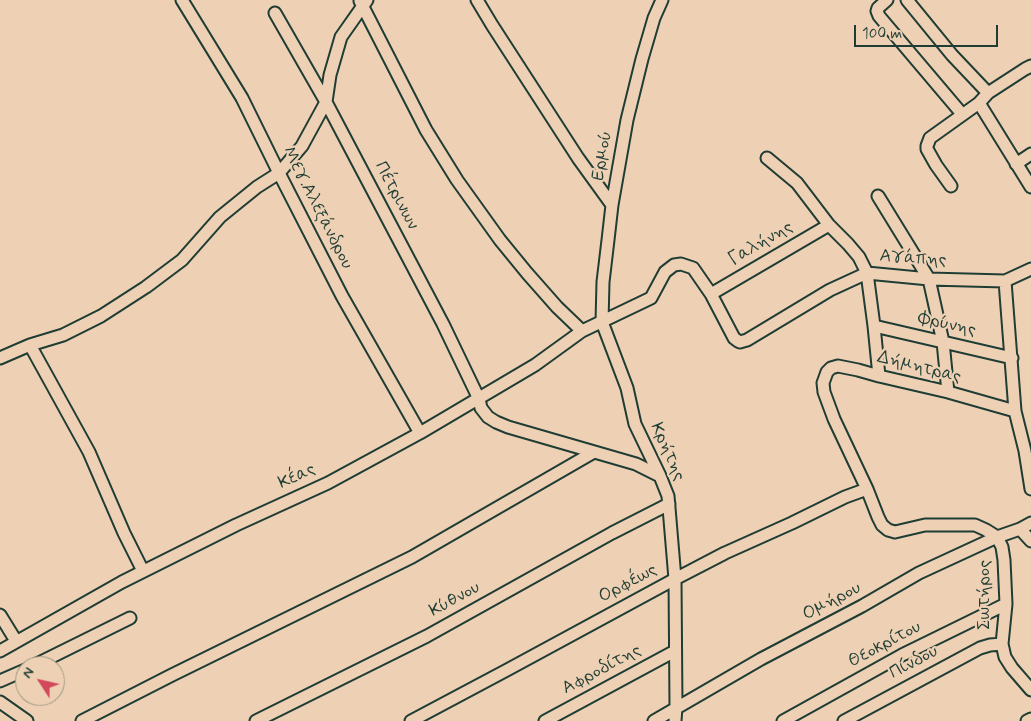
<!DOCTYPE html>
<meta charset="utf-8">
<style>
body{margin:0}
#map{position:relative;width:1031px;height:721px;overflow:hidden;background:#eed1b4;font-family:Mynerve,sans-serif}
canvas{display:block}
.north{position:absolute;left:15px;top:656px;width:50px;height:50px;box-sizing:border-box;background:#eed1b4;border:1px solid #9b9681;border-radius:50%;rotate:305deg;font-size:14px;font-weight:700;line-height:20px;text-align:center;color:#1f3d34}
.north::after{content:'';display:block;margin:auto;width:18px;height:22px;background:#d1495b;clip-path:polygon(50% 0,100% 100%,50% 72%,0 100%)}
.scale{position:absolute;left:854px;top:25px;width:144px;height:22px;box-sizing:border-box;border:2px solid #1f3d34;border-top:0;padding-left:6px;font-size:15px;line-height:18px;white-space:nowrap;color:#1f3d34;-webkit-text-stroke:4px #eed1b4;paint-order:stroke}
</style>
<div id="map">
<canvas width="1031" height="721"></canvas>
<div class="north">N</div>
<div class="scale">100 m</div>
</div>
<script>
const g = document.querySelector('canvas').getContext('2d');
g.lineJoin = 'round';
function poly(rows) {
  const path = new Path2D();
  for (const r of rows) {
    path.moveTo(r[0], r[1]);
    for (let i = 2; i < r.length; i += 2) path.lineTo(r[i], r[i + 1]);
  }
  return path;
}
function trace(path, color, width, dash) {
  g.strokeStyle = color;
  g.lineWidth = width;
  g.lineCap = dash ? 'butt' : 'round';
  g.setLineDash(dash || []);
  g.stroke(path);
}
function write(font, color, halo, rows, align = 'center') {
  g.font = font + ' Mynerve,sans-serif';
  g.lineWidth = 4.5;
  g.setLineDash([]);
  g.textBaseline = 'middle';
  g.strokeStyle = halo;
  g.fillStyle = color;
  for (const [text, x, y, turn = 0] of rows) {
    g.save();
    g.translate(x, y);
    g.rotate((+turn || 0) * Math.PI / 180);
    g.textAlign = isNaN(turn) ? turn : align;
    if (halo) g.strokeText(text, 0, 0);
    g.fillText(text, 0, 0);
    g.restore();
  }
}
const minor = poly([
 [182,0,242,98,279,173,342,296,420,433],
 [477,0,492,25,578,158,612,205],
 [662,0,654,18,642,59,627,120,612,205,608,240,603,282,602,322,627,388,635,424,660,476,668,496,675,579,676,707,675,721],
 [887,0,878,8,877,11,879,16,962,114],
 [907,0,952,55,988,93],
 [360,1,426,130,457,180,500,240,527,273,557,307,582,331],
 [275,13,326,102,443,324,479,399,481,408,488,417,496,422,508,427,636,464,660,476],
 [979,103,1031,187],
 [767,158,797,183,829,225,848,244,859,257,867,273,874,326,879,376],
 [1016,164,1031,154],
 [951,186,936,165,927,149,927,146,930,138,979,103,988,93,1025,69,1031,66],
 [878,196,929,279,943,342,948,392],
 [1005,281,1015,411,1025,451,1031,489],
 [711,294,829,225],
 [874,326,1012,358],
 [30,345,89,452,124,533,143,571],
 [0,358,30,345,63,335,101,316,146,287,182,260,220,217,257,187,279,173,302,146,326,102,330,75,341,37,367,0],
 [1015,411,948,392,879,376,858,370,838,366,831,368,827,372,823,383,824,392,834,419,867,489,878,517,882,525,888,530,895,532,925,525,975,525,986,530,997,537,1002,547,1004,560,1006,604,1002,644,1005,657,1012,668,1031,690],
 [1020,529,1031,541],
 [0,615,16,641],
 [0,651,122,582,236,525,328,483,420,433,535,365,582,331,651,298,665,272,674,265,681,264,693,268,711,294,734,338,738,341,740,342,747,340,830,290,867,273,929,279,1005,281,1031,269],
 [33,666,130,618],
 [0,681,25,670],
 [0,702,27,721],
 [82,721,172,675,412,557,594,452],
 [256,721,427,636,612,533,669,504],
 [411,721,507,670,675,579,725,553,792,523,845,497,867,489],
 [545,721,675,651],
 [654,721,761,659,862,606,919,573,997,537,1020,529,1031,523],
 [783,721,902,655,1006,604],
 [844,721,980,648,990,645,1002,644],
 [1027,721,1031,719]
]);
trace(minor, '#1f3d34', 15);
trace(minor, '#eed1b4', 11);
write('18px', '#1f3d34', '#eed1b4', [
 ["Ερμού",603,156,-80],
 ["Πέτρινων",396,196,62],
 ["Μεγ.Αλεξάνδρου",317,208,63],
 ["Γαλήνης",761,244,-30],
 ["Αγάπης",913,259,4],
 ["Φρύνης",947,325,13],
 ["Δήμητρας",919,368,14],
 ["Κρήτης",667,452,66],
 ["Κέας",297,477,-25],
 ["Ορφέως",628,584,-28],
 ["Σωτήρος",985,595,-90],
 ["Κύθνου",455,600,-29],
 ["Ομήρου",832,602,-28],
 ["Θεοκρίτου",885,645,-28],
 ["Πίνδου",914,663,-28],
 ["Αφροδίτης",602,670,-28]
]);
</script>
